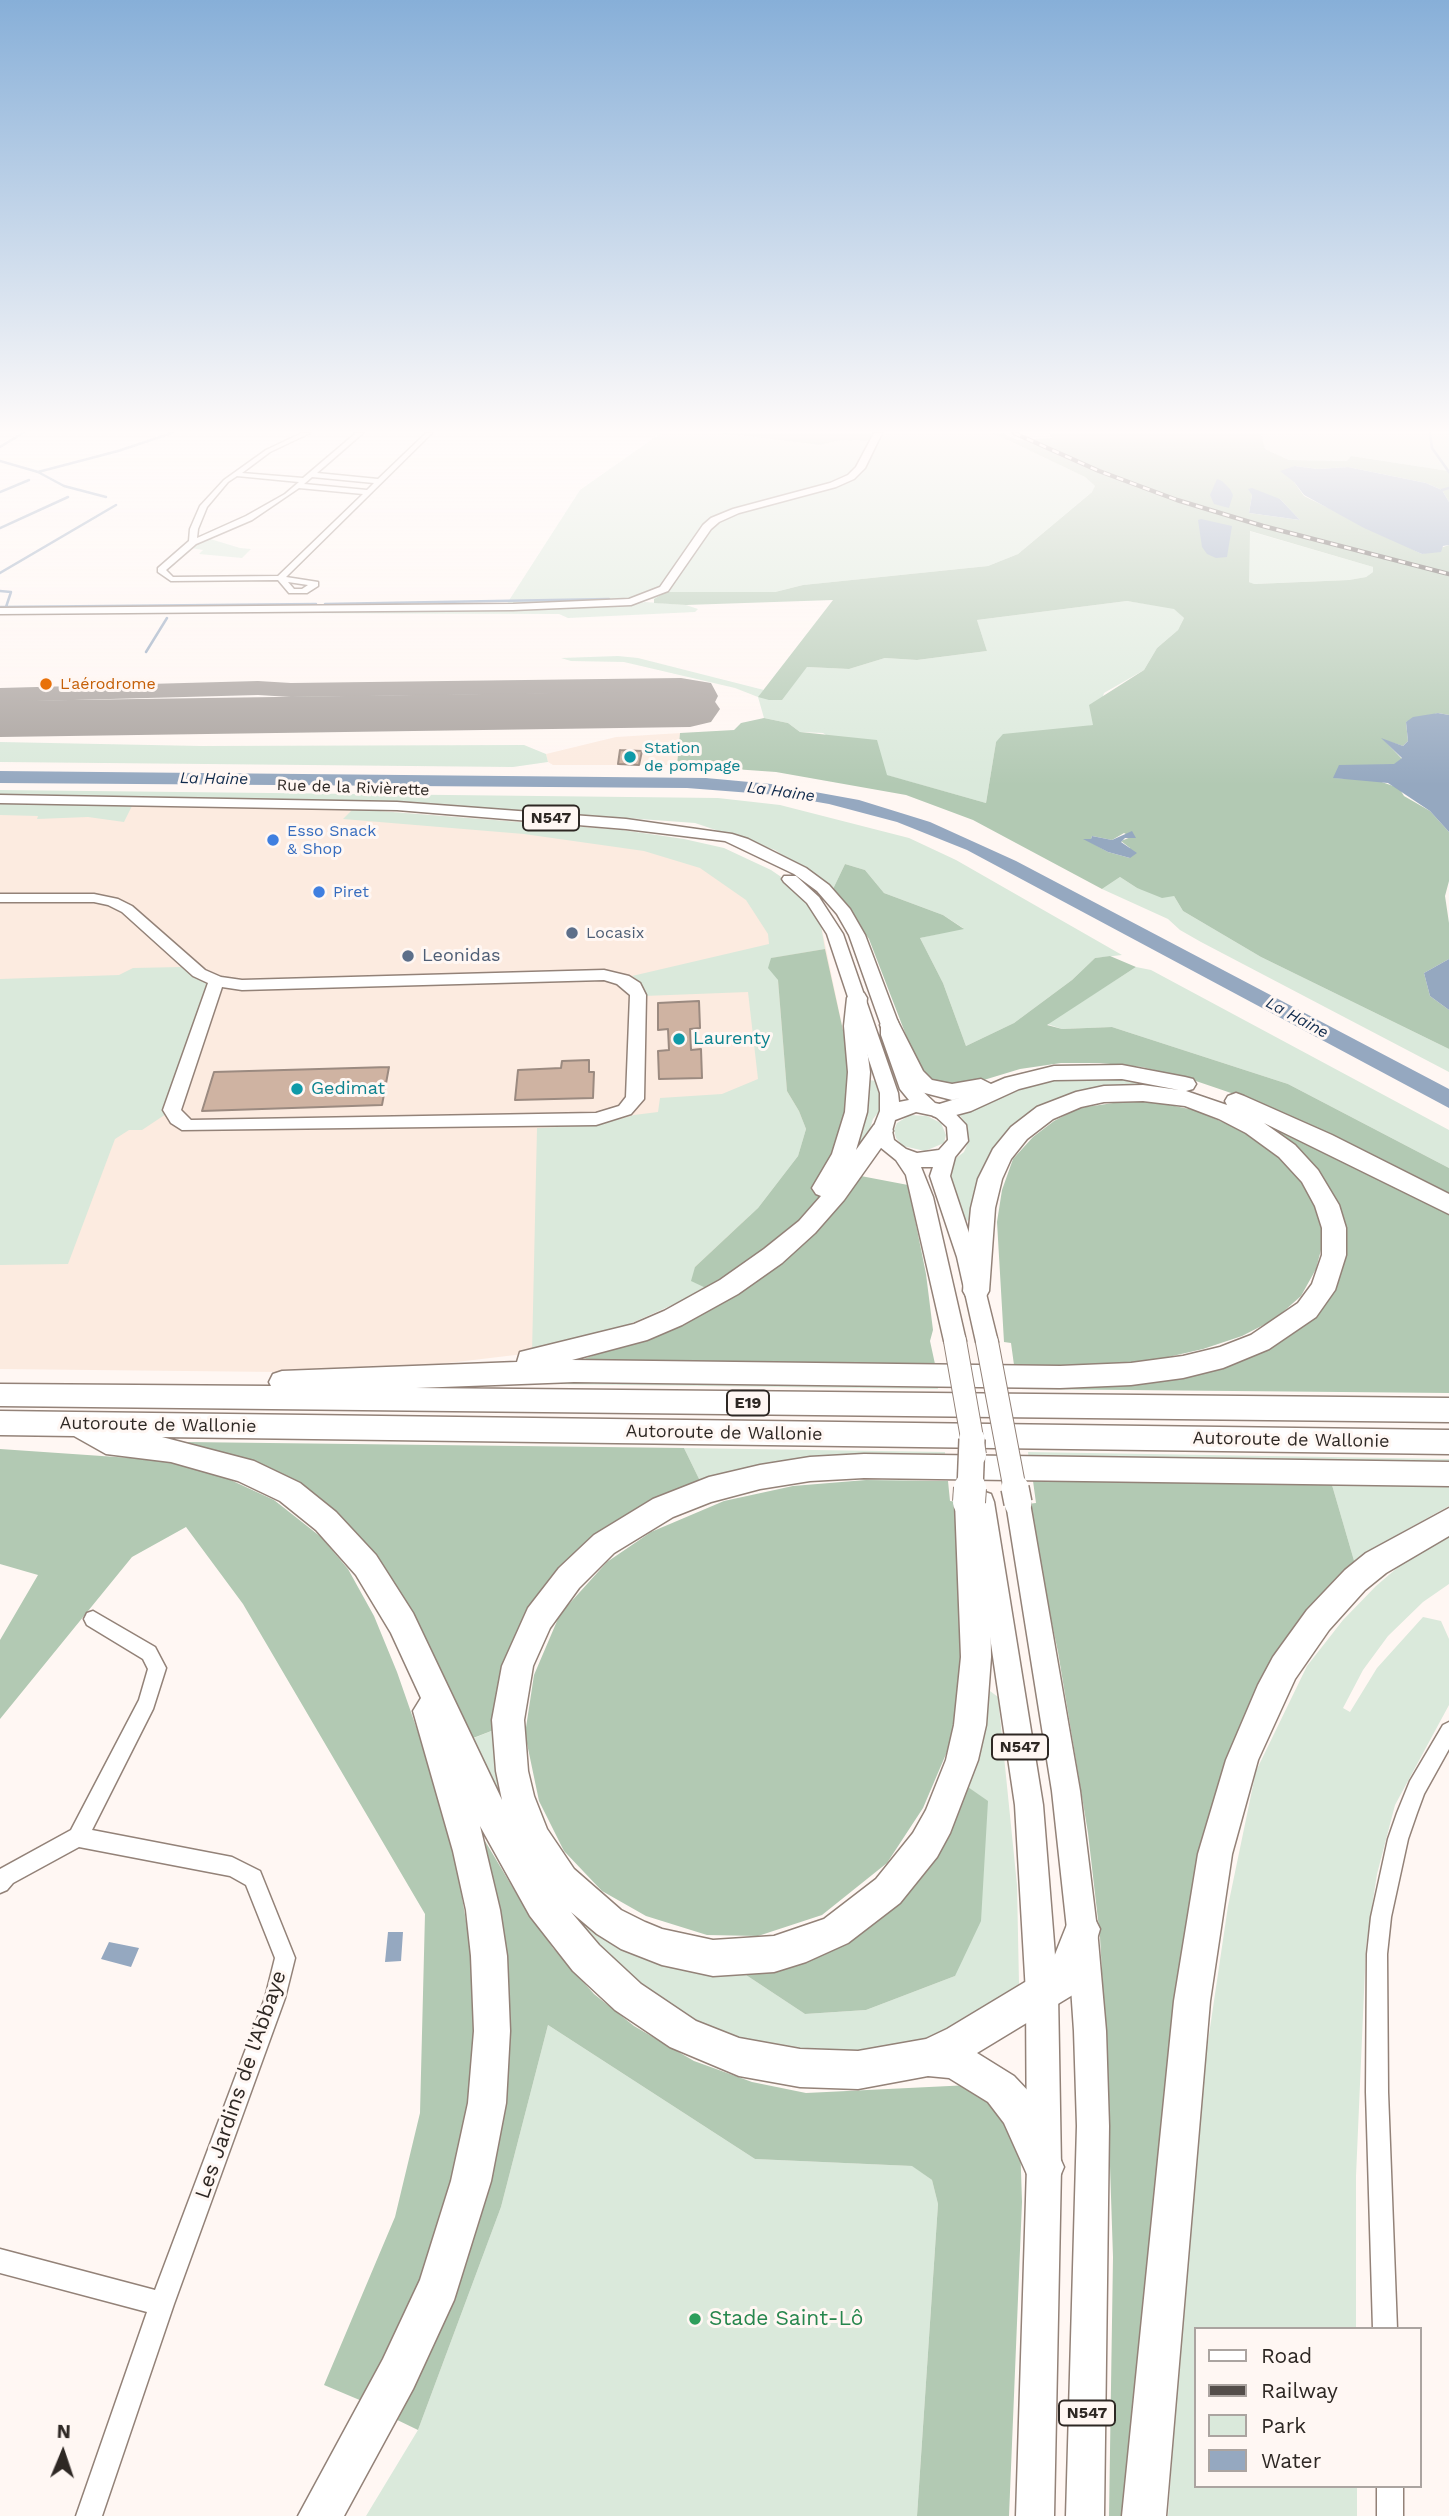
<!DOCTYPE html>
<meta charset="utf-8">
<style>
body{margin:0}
#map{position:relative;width:1449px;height:2516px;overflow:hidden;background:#fff7f3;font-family:"Work Sans",sans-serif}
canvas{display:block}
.legend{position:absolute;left:1194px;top:2327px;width:228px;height:161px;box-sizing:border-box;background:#fff7f3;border:2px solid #aba4a0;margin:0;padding:9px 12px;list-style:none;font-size:21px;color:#2e2824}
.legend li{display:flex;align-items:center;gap:14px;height:35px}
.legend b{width:35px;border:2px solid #aba4a0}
.north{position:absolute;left:28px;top:2418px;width:70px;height:70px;-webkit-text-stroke:5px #fff7f3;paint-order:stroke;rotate:2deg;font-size:19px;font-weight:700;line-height:28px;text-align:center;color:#2e2824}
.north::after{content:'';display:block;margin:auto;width:24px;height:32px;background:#2e2824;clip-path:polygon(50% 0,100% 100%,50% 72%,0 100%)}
</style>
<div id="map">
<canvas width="1449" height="2516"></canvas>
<ul class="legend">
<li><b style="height:9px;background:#fff"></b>Road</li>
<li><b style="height:9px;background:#534d49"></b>Railway</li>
<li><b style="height:19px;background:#dae9db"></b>Park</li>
<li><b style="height:19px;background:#95a8c0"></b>Water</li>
</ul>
<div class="north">N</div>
</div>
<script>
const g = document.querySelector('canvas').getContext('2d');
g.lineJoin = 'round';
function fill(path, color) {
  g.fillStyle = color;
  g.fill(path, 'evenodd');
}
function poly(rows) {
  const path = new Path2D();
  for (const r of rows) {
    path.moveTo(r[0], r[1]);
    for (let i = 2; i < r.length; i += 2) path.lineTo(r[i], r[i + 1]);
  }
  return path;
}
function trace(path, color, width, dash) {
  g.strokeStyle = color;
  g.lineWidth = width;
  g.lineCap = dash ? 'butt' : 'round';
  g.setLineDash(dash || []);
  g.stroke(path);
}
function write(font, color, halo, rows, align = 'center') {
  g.font = font + ' "Work Sans",sans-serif';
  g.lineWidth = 6;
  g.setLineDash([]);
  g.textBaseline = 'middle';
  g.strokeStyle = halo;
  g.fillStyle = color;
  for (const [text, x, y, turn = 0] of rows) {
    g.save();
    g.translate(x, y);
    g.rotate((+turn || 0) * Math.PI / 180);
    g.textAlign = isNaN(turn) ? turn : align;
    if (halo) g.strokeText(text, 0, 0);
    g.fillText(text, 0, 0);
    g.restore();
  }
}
fill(poly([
 [680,733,677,765,553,765,548,762,546,754,616,737],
 [0,804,353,809,622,830,820,920,846,1044,708,1289,667,1306,532,1353,390,1370,278,1372,0,1369]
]), '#fcebe0');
fill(poly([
 [661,433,721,433,820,445,841,440,871,441,872,438,880,438,883,433,993,433,1085,477,1095,486,1093,491,1018,554,988,566,803,585,775,592,666,592,654,599,506,605,580,490],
 [1261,433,1449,433,1449,471,1351,456,1348,461,1289,460,1265,449],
 [1249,531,1373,567,1373,572,1366,577,1349,580,1253,584,1249,582],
 [207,538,240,548,251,549,242,558,199,554,203,550,191,548],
 [1127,601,1174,608,1184,618,1178,630,1157,648,1144,670,1104,693,1094,725,996,742,986,803,886,775,823,733,800,732,788,723,764,718,758,697,735,688,624,662,571,661,561,658,618,656,638,658,764,690,759,696,807,667,849,669,885,658,917,660,987,651,977,620],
 [645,602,686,605,698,609,695,612,568,618,559,614,223,613,212,610,509,610,625,605],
 [0,742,201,746,524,745,546,754,548,762,513,767,0,762],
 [0,790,718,798,780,805,909,838,956,860,1122,955,1095,958,1072,980,1014,1023,966,1046,943,983,920,938,963,928,943,915,884,893,865,870,845,864,833,889,775,850,695,823,419,803,0,795],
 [0,804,133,804,124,822,88,817,37,819,38,816,0,815],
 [353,809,622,830,684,839,724,848,771,870,793,885,811,905,820,920,825,949,772,958,778,980,787,1091,799,1111,806,1129,798,1156,758,1208,695,1267,708,1289,614,1331,532,1353,537,1128,598,1125,634,1115,658,1112,660,1098,722,1094,758,1079,748,992,644,996,641,983,632,976,769,944,768,934,746,900,700,868,644,851,524,834,343,819],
 [1120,877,1137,888,1174,896,1183,911,1261,957,1449,1049,1449,1072,1201,942,1180,930,1168,919,1102,889],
 [182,967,215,985,172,1110,142,1130,129,1130,115,1139,68,1264,0,1265,0,979,119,975,133,968],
 [1136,967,1151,970,1449,1130,1449,1168,1288,1084,1112,1027,1062,1029,1047,1024],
 [1107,1076,1186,1090,1278,1126,1273,1134,1153,1090,1034,1115,973,1220,962,1221,947,1182,951,1162,964,1152,969,1140,966,1124,959,1114,997,1096,1034,1084,1064,1078],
 [868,1080,877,1081,883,1100,881,1109,873,1119,866,1142,849,1159],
 [910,1115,927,1116,941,1123,946,1135,944,1143,925,1151,903,1146,896,1138,894,1130,897,1123],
 [471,1380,937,1381,938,1389,470,1383],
 [684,1448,945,1452,945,1459,702,1485],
 [1028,1452,1449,1459,1449,1464,1029,1461],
 [1332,1485,1449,1486,1449,1506,1402,1532,1355,1564],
 [1449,1533,1449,1584,1423,1602,1388,1636,1363,1670,1343,1708,1350,1712,1377,1668,1423,1617,1441,1621,1449,1639,1449,1705,1395,1805,1377,1874,1366,1946,1356,2176,1356,2329,1195,2329,1195,2486,1357,2486,1357,2516,1168,2516,1183,2298,1206,2055,1228,1906,1256,1771,1307,1666,1343,1620,1376,1586,1410,1557],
 [990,1691,998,1697,1017,1885,1019,1984,1006,1997,970,2019,926,2039,874,2053,831,2056,735,2039,670,2009,619,1970,538,1876,469,1740,499,1728,560,1889,740,1971,805,2014,866,2010,955,1976,965,1785],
 [548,2025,755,2159,913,2166,932,2180,938,2204,917,2516,366,2516,418,2430,501,2207]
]), '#dae9db');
fill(poly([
 [721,433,875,433,871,441,841,440,820,445],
 [993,433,1003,433,1017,440,1052,438,1049,433,1261,433,1265,449,1289,460,1347,461,1351,456,1449,471,1449,502,1442,490,1426,483,1348,467,1318,469,1295,466,1294,482,1304,496,1422,554,1449,545,1449,715,1438,713,1406,722,1408,741,1403,746,1384,740,1402,759,1394,765,1372,766,1334,778,1376,780,1399,788,1404,796,1430,811,1449,832,1449,881,1445,896,1449,923,1449,959,1424,973,1430,996,1449,1010,1449,1049,1261,957,1183,911,1174,896,1162,898,1137,888,1120,877,1102,889,973,820,906,795,776,772,677,765,680,733,734,730,741,723,764,718,788,723,800,732,877,740,887,775,986,803,996,742,1003,734,1093,725,1089,705,1144,670,1157,648,1178,630,1184,618,1174,609,1127,601,977,620,987,651,917,660,885,658,849,669,807,667,782,700,769,700,758,697,833,600,686,605,654,603,654,599,666,592,775,592,803,585,988,566,1018,554,1092,492,1095,486,1085,477],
 [1252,495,1280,499,1300,520,1249,513],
 [1250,531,1373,567,1373,572,1366,577,1349,580,1254,584,1249,582],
 [1124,833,1131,837,1121,841,1130,848,1130,858,1108,852,1085,839,1091,839,1092,836,1112,840],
 [845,864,865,870,884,893,943,915,964,929,920,938,943,983,966,1046,1014,1023,1072,980,1095,958,1110,956,1136,967,1047,1025,1062,1029,1112,1027,1288,1084,1449,1168,1449,1195,1237,1095,1190,1079,1142,1067,1100,1063,1061,1063,1020,1069,964,1086,936,1084,919,1069,869,939,833,889],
 [825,949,846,1044,850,1092,840,1135,826,1166,845,1173,908,1185,926,1274,933,1330,930,1341,935,1364,581,1360,663,1330,708,1289,691,1281,695,1267,758,1208,798,1156,806,1129,799,1111,787,1091,778,980,768,968,771,958],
 [1127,1101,1160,1103,1194,1110,1253,1135,1277,1154,1297,1173,1313,1201,1321,1224,1322,1246,1316,1269,1301,1296,1275,1319,1242,1336,1203,1349,1155,1360,1099,1365,1014,1365,1011,1343,1004,1342,997,1222,1002,1190,1013,1159,1033,1137,1054,1121,1079,1108],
 [1278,1126,1449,1210,1449,1393,1018,1389,1017,1382,1099,1382,1289,1334,1341,1230,1273,1134],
 [186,1442,684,1448,702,1485,579,1555,499,1728,468,1740,423,1641,253,1464],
 [0,1449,160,1460,224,1477,274,1500,321,1537,348,1569,374,1616,397,1672,428,1761,458,1873,471,1951,475,2051,464,2149,443,2226,407,2315,362,2401,324,2385,395,2217,420,2113,425,1914,243,1604,186,1527,132,1557,0,1719,0,1640,38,1575,0,1564],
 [866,1480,948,1481,950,1501,958,1502,962,1678,949,1747,923,1808,887,1863,822,1915,758,1936,707,1935,646,1916,602,1891,564,1851,539,1801,525,1734,534,1675,560,1614,607,1562,651,1532,724,1501,793,1486],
 [1033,1481,1332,1485,1355,1564,1241,1725,1131,2516,1109,2516,1113,2257,1106,2045,1100,1937,1088,1833,1058,1652,1027,1504,1036,1503],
 [965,1785,988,1801,981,1921,955,1976,866,2010,805,2014,740,1971,841,1942],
 [485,1841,519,1898,553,1948,594,1994,634,2026,694,2061,752,2082,806,2093,970,2085,992,2098,1020,2140,1022,2202,1009,2516,917,2516,938,2204,932,2180,912,2166,755,2159,548,2025,501,2207,418,2430,389,2416,483,2166,479,1844]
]), '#b2c9b3');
fill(poly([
 [1295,466,1318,469,1348,467,1426,483,1442,490,1449,502,1449,545,1443,546,1441,552,1422,554,1364,528,1304,495,1294,482,1280,471],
 [1217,479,1222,481,1230,489,1233,495,1229,508,1214,504,1210,495],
 [1252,488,1280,499,1300,520,1249,513,1252,495,1248,489],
 [1201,519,1232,526,1227,557,1216,558,1207,554,1202,547,1198,520],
 [1438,713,1449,715,1449,832,1430,811,1388,783,1333,778,1339,765,1394,764,1402,758,1381,738,1403,746,1408,741,1406,722,1413,717],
 [0,771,706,778,771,784,859,800,930,822,1016,861,1449,1089,1449,1108,967,850,897,822,829,804,777,795,687,788,0,783],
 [1132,831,1136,838,1125,838,1121,842,1137,853,1130,858,1108,852,1083,839,1091,839,1092,836,1112,840],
 [1449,959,1449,1010,1430,996,1424,973],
 [388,1932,403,1932,401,1961,385,1962],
 [109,1942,139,1948,131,1967,101,1959]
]), '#95a8c0');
trace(poly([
 [1430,434,1432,448,1449,472],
 [0,447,23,433],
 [0,461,38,472,64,486,106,497],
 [38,472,118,451,172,433],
 [1442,490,1449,488],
 [0,492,29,480],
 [0,528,68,497],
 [0,573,116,505],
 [0,591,11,592,6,607],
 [325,604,609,599],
 [0,607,316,604],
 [146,652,167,618]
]), '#95a8c0', 2.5);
fill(poly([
 [681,678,711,683,718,696,712,708,690,716,682,714,678,709,682,704,694,696,681,692,291,697,258,695,0,702,0,688,258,681,291,683,681,678]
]), '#a9a29e');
fill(poly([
 [690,691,711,696,720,709,711,722,690,727,0,737,0,701,690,691]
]), '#a9a29e');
const building = poly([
 [620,750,642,751,639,765,618,764,620,750],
 [699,1001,700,1028,690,1029,691,1050,701,1049,702,1078,659,1079,658,1051,669,1050,668,1029,658,1030,658,1003,699,1001],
 [589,1060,589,1072,594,1072,593,1098,515,1100,518,1070,561,1068,562,1061,589,1060],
 [389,1067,382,1105,202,1111,214,1072,389,1067]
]);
fill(building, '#cfb3a2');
trace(building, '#9b8a80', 2);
const street = poly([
 [302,433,310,433,270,452,242,473,303,478,356,433,363,433,317,473,378,479,426,433,432,433,286,577,318,582,318,586,307,593,289,593,278,580,171,581,158,572,158,568,189,541,190,529,200,506,224,480,266,450,302,433],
 [237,476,299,482,285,494,246,516,197,538,198,529,207,507,228,482,237,476],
 [312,477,374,483,367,490,304,484,312,477],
 [299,488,363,494,278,576,173,577,166,570,196,544,252,520,299,488],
 [288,582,308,585,302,589,294,589,288,582],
 [93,1611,155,1647,166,1668,153,1709,92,1830,232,1857,260,1871,295,1958,285,1998,174,2304,102,2516,76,2516,147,2312,0,2273,0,2249,155,2290,265,1998,275,1958,246,1885,230,1876,79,1847,13,1883,7,1890,0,1893,0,1869,71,1830,139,1700,148,1669,143,1659,87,1625,84,1619,87,1613,93,1611],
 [1449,1722,1449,1749,1424,1794,1417,1813,1408,1839,1391,1917,1387,1954,1388,2092,1397,2329,1373,2329,1366,2092,1367,1954,1371,1917,1388,1839,1397,1813,1410,1781,1443,1725,1449,1722],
 [1377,2486,1403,2486,1403,2516,1377,2516,1377,2486]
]);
const secondary = poly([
 [874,433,882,433,865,468,854,479,836,487,739,513,719,522,711,529,668,591,631,605,513,610,0,614,0,608,513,604,629,599,660,587,703,525,711,518,733,509,830,483,848,475,856,467,874,433],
 [0,894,94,894,118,899,132,906,205,970,221,977,242,980,604,970,629,976,640,983,646,995,644,1099,631,1114,596,1125,182,1130,171,1123,163,1110,208,983,193,976,122,912,108,905,94,902,0,902,0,894],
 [604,980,617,984,630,995,626,1097,619,1106,596,1113,191,1120,181,1110,222,987,242,990,604,980]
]);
const primary = poly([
 [0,795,397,802,626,819,732,834,748,839,806,868,829,885,850,909,865,935,899,1025,899,1035,917,1086,935,1103,948,1106,966,1125,968,1141,955,1157,950,1176,977,1257,998,1342,995,1348,987,1351,979,1348,976,1342,957,1257,930,1176,933,1167,921,1167,933,1197,966,1341,963,1347,955,1350,947,1347,944,1341,906,1175,896,1160,875,1143,872,1131,880,1111,880,1093,827,934,807,903,784,882,782,879,784,876,796,876,819,897,843,934,898,1093,899,1102,909,1100,900,1089,881,1035,881,1025,849,935,837,914,817,891,794,874,725,841,626,829,397,810,0,803,0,795],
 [916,1112,935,1116,947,1127,948,1140,939,1150,917,1153,906,1149,894,1140,892,1131,895,1120,916,1112],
 [982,1491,991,1494,994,1502,1043,1805,1058,1993,1061,2167,1054,2516,1016,2516,1027,2167,1026,1993,1015,1805,970,1502,973,1494,982,1491],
 [1018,1492,1027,1495,1030,1503,1080,1791,1097,1929,1106,2031,1109,2126,1104,2516,1066,2516,1077,2126,1074,2031,1067,1929,1052,1791,1006,1503,1009,1495,1018,1492]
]);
const highway = poly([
 [857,991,864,993,867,998,864,1026,870,1072,867,1112,856,1150,874,1125,882,1123,890,1125,893,1131,844,1200,815,1233,782,1263,738,1294,682,1325,647,1340,572,1360,1060,1366,1131,1363,1183,1356,1220,1347,1251,1335,1298,1303,1312,1284,1322,1255,1322,1228,1315,1206,1302,1182,1279,1157,1246,1133,1219,1119,1185,1106,1143,1101,1104,1102,1081,1107,1053,1119,1027,1139,1011,1159,1002,1179,995,1208,989,1291,985,1298,976,1301,967,1298,963,1291,971,1208,978,1179,993,1149,1011,1127,1037,1107,1076,1092,1104,1086,1143,1085,1179,1090,1122,1079,1054,1080,1019,1089,971,1111,941,1119,933,1116,930,1111,933,1106,962,1097,952,1100,917,1091,906,1080,880,1025,883,1020,890,1018,897,1020,923,1071,932,1080,952,1084,981,1079,991,1084,1005,1078,1054,1066,1122,1065,1185,1077,1193,1079,1196,1084,1193,1089,1186,1091,1227,1105,1225,1101,1228,1096,1236,1093,1244,1096,1332,1135,1449,1194,1449,1214,1264,1123,1295,1145,1318,1170,1339,1205,1346,1228,1346,1255,1335,1290,1316,1317,1269,1349,1223,1368,1183,1378,1131,1385,1060,1388,574,1382,416,1388,1449,1398,1449,1422,0,1406,0,1384,271,1386,269,1382,273,1374,282,1371,517,1362,520,1352,634,1324,664,1311,720,1280,764,1249,799,1221,821,1196,816,1194,812,1188,832,1154,845,1112,848,1072,844,1026,847,998,850,993,857,991],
 [0,1411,1449,1430,1449,1454,162,1437,254,1461,300,1483,336,1512,376,1555,413,1613,502,1800,496,1771,492,1720,502,1666,528,1608,559,1568,594,1535,653,1499,709,1477,760,1465,810,1457,864,1454,1449,1462,1449,1486,864,1478,810,1481,760,1489,711,1502,673,1517,614,1553,579,1588,550,1628,533,1666,524,1720,528,1771,534,1796,547,1829,574,1869,621,1910,645,1922,662,1929,713,1940,774,1936,824,1919,876,1879,913,1833,926,1810,946,1760,954,1725,961,1657,955,1502,959,1493,969,1489,979,1493,983,1502,990,1594,991,1657,986,1725,978,1760,950,1833,937,1857,900,1903,848,1943,806,1962,774,1972,713,1976,662,1965,621,1949,597,1934,571,1912,599,1945,641,1984,696,2021,739,2038,800,2049,858,2051,926,2039,947,2029,1050,1967,1070,1917,1082,1911,1094,1917,1100,1929,1087,1973,1076,1993,977,2053,1014,2076,1032,2095,1064,2167,1058,2181,1044,2187,1030,2181,1004,2123,988,2102,949,2078,928,2076,858,2089,800,2087,739,2076,670,2047,615,2010,573,1971,530,1916,480,1826,500,1910,507,1956,510,2031,506,2103,491,2181,454,2300,413,2389,344,2516,298,2516,383,2359,420,2280,451,2181,468,2103,474,2031,471,1956,466,1910,453,1851,413,1711,421,1698,391,1633,356,1575,316,1530,280,1501,238,1481,171,1462,106,1454,74,1436,0,1435,0,1411],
 [1449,1508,1449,1536,1386,1573,1365,1590,1329,1630,1295,1679,1258,1760,1232,1854,1210,2001,1166,2516,1122,2516,1174,2001,1198,1854,1226,1760,1258,1685,1273,1657,1307,1610,1345,1570,1366,1553,1449,1508]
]);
trace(street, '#938278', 3);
trace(secondary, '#938278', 3);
trace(primary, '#938278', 3);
trace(highway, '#938278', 3);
fill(street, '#fff');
fill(secondary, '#fff');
fill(primary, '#fff');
fill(highway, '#fff');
const rail = poly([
 [1014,433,1099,471,1177,500,1263,526,1449,574]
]);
trace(rail, '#534d49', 4.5);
trace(rail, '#fff7f3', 2.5, [7]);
const primaryBridgeFar1 = poly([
 [955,1341,975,1455],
 [987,1342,1015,1490]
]);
const primaryBridge = poly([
 [1015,1488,1018,1503]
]);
const highwayBridgeFar1 = poly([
 [970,1490,972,1439]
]);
const highwayBridge = poly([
 [969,1502,970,1488]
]);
trace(primaryBridgeFar1, '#938278', 24, []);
trace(primaryBridge, '#938278', 30, []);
trace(highwayBridgeFar1, '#938278', 28, []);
trace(highwayBridge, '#938278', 34, []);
trace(primaryBridgeFar1, '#fff', 22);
trace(primaryBridge, '#fff', 27);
trace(highwayBridgeFar1, '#fff', 25);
trace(highwayBridge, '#fff', 32);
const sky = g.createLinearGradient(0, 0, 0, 785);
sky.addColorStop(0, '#87afd8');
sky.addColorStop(0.55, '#fffbfa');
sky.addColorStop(1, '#fffbfa00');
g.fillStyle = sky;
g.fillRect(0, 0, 1449, 785);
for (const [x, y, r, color] of [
 [46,684,7,"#e8710a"],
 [630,757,7,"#0f9aa8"],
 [273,840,7,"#3f7fe0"],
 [319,892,7,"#3f7fe0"],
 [572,933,7,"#5c6f8a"],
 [408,956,7,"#5c6f8a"],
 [679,1039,7,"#0f9aa8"],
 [297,1089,7,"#0f9aa8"],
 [695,2319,7,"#2e9e5b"]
]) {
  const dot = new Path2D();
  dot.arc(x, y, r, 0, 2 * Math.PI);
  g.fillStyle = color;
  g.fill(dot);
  trace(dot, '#fff7f3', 2.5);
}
write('16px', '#c56008', '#fff7f3', [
 ["L'aérodrome",60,684]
], 'left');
write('16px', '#0d838f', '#fff7f3', [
 ["Station",644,748],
 ["de pompage",644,766]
], 'left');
write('italic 16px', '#0f2a4c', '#fff7f3', [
 ["La Haine",214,779,1],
 ["La Haine",781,792,8],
 ["La Haine",1297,1018,28]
]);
write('16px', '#2e2824', '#fff7f3', [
 ["Rue de la Rivièrette",353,788,2]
]);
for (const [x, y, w] of [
 [551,818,56],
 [748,1403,42],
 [1020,1747,56],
 [1087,2413,56]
]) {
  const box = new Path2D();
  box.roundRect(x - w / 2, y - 12.5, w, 25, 5);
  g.fillStyle = '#fff7f3';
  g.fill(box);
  trace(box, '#2e2824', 2);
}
write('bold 16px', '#2e2824', null, [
 ["N547",551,818],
 ["E19",748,1403],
 ["N547",1020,1747],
 ["N547",1087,2413]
]);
write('16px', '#366cbe', '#fff7f3', [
 ["Esso Snack",287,831],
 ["& Shop",287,849],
 ["Piret",333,892]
], 'left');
write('16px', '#4e5e75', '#fff7f3', [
 ["Locasix",586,933]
], 'left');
write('18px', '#4e5e75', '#fff7f3', [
 ["Leonidas",422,956]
], 'left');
write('18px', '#0d838f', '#fff7f3', [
 ["Laurenty",693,1039],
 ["Gedimat",311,1089]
], 'left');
write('18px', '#2e2824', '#fff7f3', [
 ["Autoroute de Wallonie",158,1425,1],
 ["Autoroute de Wallonie",724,1433,1],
 ["Autoroute de Wallonie",1291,1440,1]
]);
write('21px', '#2e2824', '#fff7f3', [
 ["Les Jardins de l'Abbaye",241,2085,-71]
]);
write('21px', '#27864d', '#fff7f3', [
 ["Stade Saint-Lô",709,2319]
], 'left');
</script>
